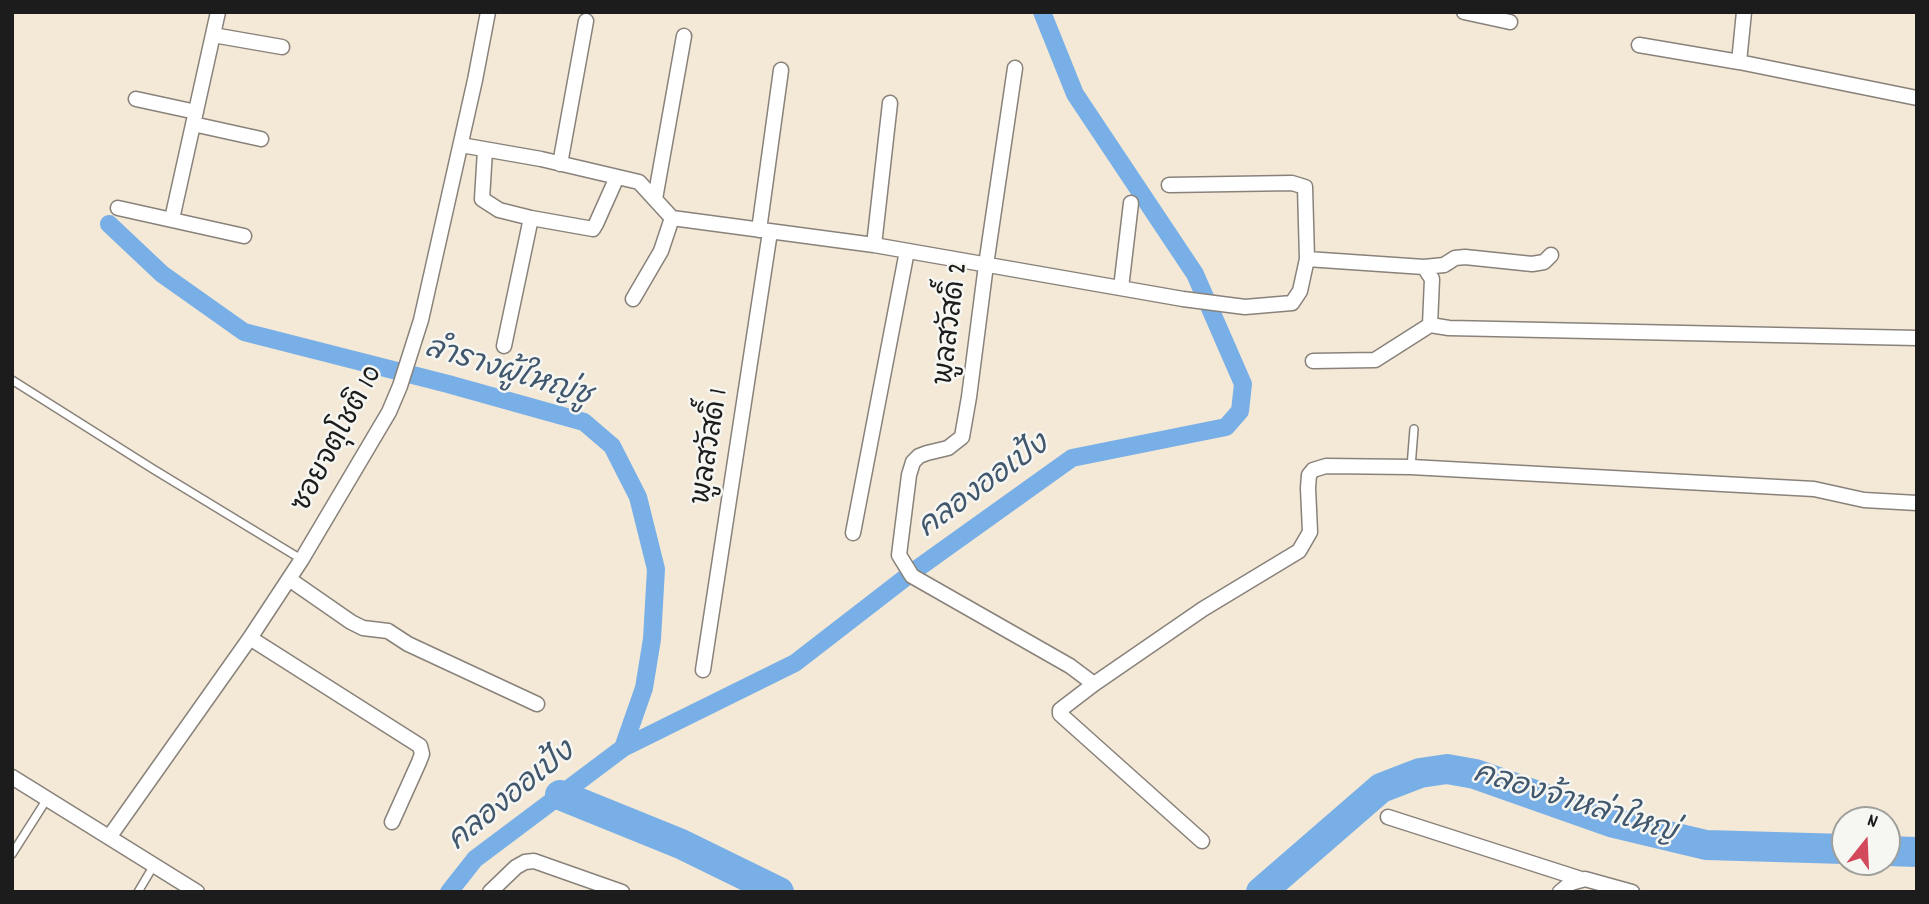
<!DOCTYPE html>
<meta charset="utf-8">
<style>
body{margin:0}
#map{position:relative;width:1929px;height:904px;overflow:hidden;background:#f4e8d7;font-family:Dekko,sans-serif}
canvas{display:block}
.frame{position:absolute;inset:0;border:14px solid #1c1c1c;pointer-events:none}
.north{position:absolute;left:1831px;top:806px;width:70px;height:70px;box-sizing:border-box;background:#f6f6f2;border:2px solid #9f9f9c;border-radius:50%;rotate:18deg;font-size:19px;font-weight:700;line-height:28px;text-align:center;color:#1c1c1c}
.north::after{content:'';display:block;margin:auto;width:24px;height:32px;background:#d1495b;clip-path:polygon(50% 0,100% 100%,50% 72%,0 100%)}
</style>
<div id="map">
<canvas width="1929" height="904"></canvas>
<div class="frame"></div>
<div class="north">N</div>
</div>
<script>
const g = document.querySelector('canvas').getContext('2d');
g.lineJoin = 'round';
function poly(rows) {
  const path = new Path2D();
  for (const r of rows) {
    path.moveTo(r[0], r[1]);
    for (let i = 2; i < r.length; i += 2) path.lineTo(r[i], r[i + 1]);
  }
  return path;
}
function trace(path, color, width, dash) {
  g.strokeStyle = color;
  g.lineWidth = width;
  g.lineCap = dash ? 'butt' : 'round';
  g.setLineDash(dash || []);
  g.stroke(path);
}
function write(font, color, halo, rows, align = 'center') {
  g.font = font + ' Dekko,"Playpen Sans Thai",sans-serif';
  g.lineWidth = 5;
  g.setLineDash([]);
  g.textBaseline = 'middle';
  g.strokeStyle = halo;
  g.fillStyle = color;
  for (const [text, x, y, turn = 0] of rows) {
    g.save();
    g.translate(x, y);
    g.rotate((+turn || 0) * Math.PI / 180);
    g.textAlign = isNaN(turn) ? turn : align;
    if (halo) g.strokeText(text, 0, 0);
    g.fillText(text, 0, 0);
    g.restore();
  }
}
trace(poly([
 [109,224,162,274,244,332,448,384,584,422,612,446,638,497,656,569,652,639,644,688,623,748],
 [449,892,475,859,623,748,795,663,914,571,1072,458,1226,427,1240,411,1243,384,1195,274,1075,94,1042,12]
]), '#77afe6', 18);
trace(poly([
 [560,795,681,844,779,892],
 [1887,851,1917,852],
 [1261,892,1381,788,1420,773,1447,769,1475,774,1614,823,1706,845,1845,849]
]), '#77afe6', 30);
const service = poly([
 [12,380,153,469,301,559],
 [1411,467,1414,429],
 [12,854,47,799],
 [138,892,154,865]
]);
const minor = poly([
 [1464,12,1510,22],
 [213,35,282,47],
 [1639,45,1739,62,1917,98],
 [1739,62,1744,12],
 [1015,68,986,265,969,397,962,437,948,448,927,453,919,456,913,462,909,475,899,555,912,576,1070,666,1094,684,1203,609,1299,551,1310,532,1308,488,1309,475,1313,470,1326,466,1411,467,1814,489,1864,500,1917,503],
 [136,99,196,112],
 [193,124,261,139],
 [461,145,541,159,639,182,672,218,874,245,1183,299,1245,307,1292,303,1300,291,1307,259,1305,187,1292,183,1169,185],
 [485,150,482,199,499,210,531,218,593,229,596,224,617,177],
 [560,164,586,21],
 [655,199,684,36],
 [118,208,244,236],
 [172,219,218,12],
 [759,230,781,70],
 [874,245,890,103],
 [1307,259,1424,267,1444,265,1455,258,1465,257,1532,264,1544,262,1551,255],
 [1424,267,1432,279,1430,325],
 [1121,288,1131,203],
 [633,299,661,251,672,218],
 [504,346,531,218],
 [1313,361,1375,360,1430,325,1449,328,1917,338],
 [853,533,907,251],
 [289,579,351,622,363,628,388,631,408,644,537,704],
 [250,638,420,746,422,754,419,762,392,822],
 [703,670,770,232],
 [1094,684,1060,710,1060,714,1202,841],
 [12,777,197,892],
 [1388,817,1581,879],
 [110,836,250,638,302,559,389,412,400,386,421,320,475,80,488,12],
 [490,892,516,867,525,862,534,861,622,892],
 [1560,892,1571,883,1585,879,1632,892]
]);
trace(service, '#88827a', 10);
trace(minor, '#88827a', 17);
trace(service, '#fff', 7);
trace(minor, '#fff', 14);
write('28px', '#1c1c1c', '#f6f6f2', [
 ["พูลสวัสดิ์ 2",954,324,-83],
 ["ซอยจตุโชติ 10",340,440,-62],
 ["พูลสวัสดิ์ 1",713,447,-81]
]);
write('italic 30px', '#40576d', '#f6f6f2', [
 ["ลำรางผู้ใหญ่ชู",507,375,17],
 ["คลองออเป้ง",985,489,-36],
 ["คลองออเป้ง",513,799,-39],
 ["คลองจ้าหล่าใหญ่",1574,806,17]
]);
</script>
